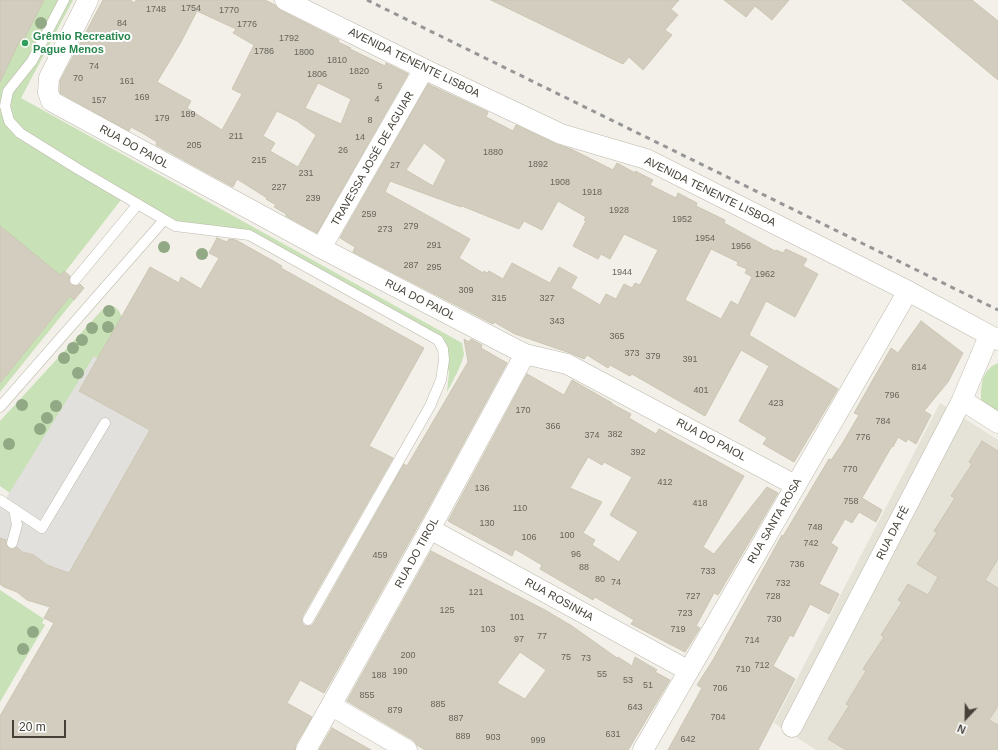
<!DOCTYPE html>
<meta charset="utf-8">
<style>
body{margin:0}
#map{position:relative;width:998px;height:750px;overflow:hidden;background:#f2f0e8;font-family:Helvetica,sans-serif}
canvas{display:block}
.north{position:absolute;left:946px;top:698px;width:40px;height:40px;-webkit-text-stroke:3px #fff;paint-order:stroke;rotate:202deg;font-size:11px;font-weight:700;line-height:16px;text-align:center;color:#454138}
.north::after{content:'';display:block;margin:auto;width:14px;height:18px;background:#454138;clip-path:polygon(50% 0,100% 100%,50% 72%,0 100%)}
.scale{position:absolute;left:12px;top:720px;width:54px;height:18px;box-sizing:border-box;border:2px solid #454138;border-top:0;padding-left:5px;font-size:12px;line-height:14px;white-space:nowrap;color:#454138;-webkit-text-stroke:3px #fff;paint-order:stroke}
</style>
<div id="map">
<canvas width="998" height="750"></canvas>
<div class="north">N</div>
<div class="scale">20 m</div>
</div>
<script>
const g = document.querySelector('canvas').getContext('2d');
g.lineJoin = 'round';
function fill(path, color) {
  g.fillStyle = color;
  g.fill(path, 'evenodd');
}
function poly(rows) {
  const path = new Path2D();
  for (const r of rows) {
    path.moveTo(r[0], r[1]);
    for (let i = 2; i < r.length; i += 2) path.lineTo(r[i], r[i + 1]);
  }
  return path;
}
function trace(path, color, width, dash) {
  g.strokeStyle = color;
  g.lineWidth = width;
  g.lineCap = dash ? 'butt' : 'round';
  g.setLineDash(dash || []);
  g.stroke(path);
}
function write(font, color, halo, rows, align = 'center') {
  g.font = font + ' Helvetica,sans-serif';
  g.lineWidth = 4;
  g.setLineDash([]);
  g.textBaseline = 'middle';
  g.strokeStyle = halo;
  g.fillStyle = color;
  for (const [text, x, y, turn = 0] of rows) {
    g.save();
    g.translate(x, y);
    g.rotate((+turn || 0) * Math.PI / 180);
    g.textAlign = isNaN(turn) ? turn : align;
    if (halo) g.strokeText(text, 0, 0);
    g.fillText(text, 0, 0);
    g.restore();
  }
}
fill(poly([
 [940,403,998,440,998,750,816,750,774,723]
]), '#e5e2d7');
fill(poly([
 [0,0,73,0,21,98,462,343,464,354,462,361,457,373,447,392,449,373,443,349,249,235,175,226,124,196,65,272,64,271,56,281,55,271,0,226],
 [70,296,74,300,0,392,0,383],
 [108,305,115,307,119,311,122,317,98,359,94,357,10,493,0,486,0,421,102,310],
 [998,363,998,415,983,406,981,400,981,390,983,378,987,371,992,366],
 [0,590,44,619,42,623,45,625,0,702]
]), '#c8e1b6');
fill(poly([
 [94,356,98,359,79,391,150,430,67,576,60,569,47,565,34,555,22,552,12,543,0,538,0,508]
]), '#e1e0dc');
const building = poly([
 [0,0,44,0,23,41,20,40,0,82,0,0],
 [103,0,130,0,135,3,136,0,265,0,275,5,280,10,339,40,338,42,351,48,350,49,385,66,386,63,408,74,317,233,286,216,286,214,274,207,276,205,266,199,267,198,237,179,233,187,160,147,156,145,157,142,144,134,131,127,129,131,60,93,60,81,103,0],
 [197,11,236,29,233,33,254,45,232,89,242,94,222,130,187,108,191,101,157,82,181,42,197,11],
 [318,83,351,99,341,124,305,108,318,83],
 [277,111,297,121,316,135,298,167,270,151,275,143,263,136,277,111],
 [491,0,679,0,671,9,678,15,665,30,672,35,643,70,629,57,623,64,491,0],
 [724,0,789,0,772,20,755,6,746,17,724,0],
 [902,0,972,0,998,21,998,80,902,0],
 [428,84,488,112,486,117,513,131,516,125,556,144,571,149,613,170,617,163,635,173,635,171,653,180,650,185,676,198,678,193,697,203,696,206,725,220,724,223,775,251,776,250,783,253,786,249,807,259,803,266,818,274,795,317,766,301,749,335,838,389,794,462,763,444,767,438,739,421,769,366,741,350,705,416,632,374,630,376,610,365,608,368,587,355,584,359,570,353,515,334,494,322,493,324,353,252,355,247,340,238,428,84],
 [424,143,446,160,433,186,406,170,424,143],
 [390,181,461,207,462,206,519,229,524,221,542,230,558,201,586,217,584,220,586,221,573,246,598,259,601,254,610,259,624,234,658,250,640,285,635,283,632,288,624,284,616,299,606,294,600,305,571,288,577,277,559,267,550,283,512,263,503,279,489,271,487,273,484,271,483,273,459,258,470,239,385,192,390,181],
 [711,249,738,262,737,265,747,269,745,273,752,277,738,305,731,301,721,319,685,300,711,249],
 [0,226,60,275,64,271,70,276,69,282,71,285,77,286,80,284,84,288,74,300,70,296,0,383,0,226],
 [217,238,227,242,229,239,236,240,282,266,281,268,424,348,369,446,393,458,302,617,302,623,305,626,311,626,314,623,404,464,407,466,468,362,464,339,469,342,471,339,482,345,481,348,507,363,426,512,327,688,324,693,300,680,287,703,312,717,296,744,295,750,0,750,0,716,54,623,44,618,50,607,27,600,17,592,4,587,0,584,0,538,6,540,6,545,10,549,14,549,17,547,22,552,34,555,47,565,69,573,150,430,79,391,150,267,179,283,181,277,201,289,219,258,209,253,217,238],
 [921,321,963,353,948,382,924,411,931,415,916,444,908,439,906,442,898,437,893,447,892,446,862,498,882,510,876,522,859,512,852,523,845,519,831,543,838,548,819,584,839,594,829,614,810,604,793,637,790,635,773,666,795,679,758,750,668,750,702,688,697,685,713,660,782,535,782,538,829,459,831,460,842,444,859,415,854,413,891,348,898,353,921,321],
 [527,374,564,395,572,380,612,403,612,404,631,414,629,418,656,434,659,429,744,476,703,547,714,554,767,487,778,493,718,595,714,593,696,626,700,628,685,652,631,624,634,620,595,597,593,600,540,569,542,565,515,549,512,556,448,521,527,374],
 [588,457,602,465,604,462,632,477,610,515,638,532,619,562,592,545,595,540,583,533,602,502,570,488,588,457],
 [982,441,998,451,998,559,985,580,998,588,998,706,989,720,998,725,998,750,846,750,828,739,849,706,846,704,866,671,863,669,884,637,881,635,902,602,898,600,908,584,928,595,938,577,917,564,937,533,934,531,955,498,951,496,972,464,969,462,982,441],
 [431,551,545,610,572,626,617,658,618,657,632,666,635,657,657,670,655,672,670,680,628,750,425,750,417,745,413,740,347,701,431,551],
 [520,652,546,670,525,699,497,683,520,652],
 [332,728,371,750,319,750,332,728]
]);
fill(building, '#d2cdbf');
trace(building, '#ccc5b3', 1);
const lane = poly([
 [64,0,32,61,8,91,5,106,9,121,20,133,78,169,175,226,249,235,438,340,443,349,444,360,441,380,430,406,308,620],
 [75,280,138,204],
 [0,407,164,220],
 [0,500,42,528,105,423],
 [12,543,17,525,14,509]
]);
const street = poly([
 [88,0,49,78,48,92,51,101,321,248,525,354,567,364,795,485],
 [285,0,424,69,561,134,646,159,656,164,908,291,998,340],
 [321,248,424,69],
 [962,400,998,423],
 [430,529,689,671],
 [332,706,407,750],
 [792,727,962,400,989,336],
 [306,750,430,529,525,354],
 [643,750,908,291]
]);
trace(lane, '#bcb9ac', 11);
trace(street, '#bcb9ac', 21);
trace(lane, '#fff', 10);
trace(street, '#fff', 20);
trace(poly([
 [367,0,998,310]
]), '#969696', 3, [5, 5]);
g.fillStyle = '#91a984';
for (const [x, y] of [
 [41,23],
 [164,247],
 [202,254],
 [109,311],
 [108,327],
 [92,328],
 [82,340],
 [73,348],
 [64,358],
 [78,373],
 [22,405],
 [56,406],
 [47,418],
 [40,429],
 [9,444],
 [33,632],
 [23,649]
]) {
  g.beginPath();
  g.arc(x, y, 6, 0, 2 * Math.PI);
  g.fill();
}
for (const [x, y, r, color] of [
 [25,43,4,"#2e9e5b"]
]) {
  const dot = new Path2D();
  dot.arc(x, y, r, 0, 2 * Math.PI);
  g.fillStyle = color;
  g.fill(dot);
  trace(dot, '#fff', 1.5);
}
write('9px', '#68645a', null, [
 ["1754",191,9],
 ["1748",156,10],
 ["1770",229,11],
 ["84",122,24],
 ["1776",247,25],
 ["1792",289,39],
 ["1786",264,52],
 ["1800",304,53],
 ["1810",337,61],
 ["74",94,67],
 ["1820",359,72],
 ["1806",317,75],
 ["70",78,79],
 ["161",127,82],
 ["5",380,87],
 ["169",142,98],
 ["4",377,100],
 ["157",99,101],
 ["189",188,115],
 ["179",162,119],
 ["8",370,121],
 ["211",236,137],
 ["14",360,138],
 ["205",194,146],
 ["26",343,151],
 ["1880",493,153],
 ["215",259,161],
 ["1892",538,165],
 ["27",395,166],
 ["231",306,174],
 ["1908",560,183],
 ["227",279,188],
 ["1918",592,193],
 ["239",313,199],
 ["1928",619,211],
 ["259",369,215],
 ["1952",682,220],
 ["279",411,227],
 ["273",385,230],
 ["1954",705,239],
 ["291",434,246],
 ["1956",741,247],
 ["287",411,266],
 ["295",434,268],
 ["1944",622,273],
 ["1962",765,275],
 ["309",466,291],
 ["315",499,299],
 ["327",547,299],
 ["343",557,322],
 ["365",617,337],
 ["373",632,354],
 ["379",653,357],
 ["391",690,360],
 ["814",919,368],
 ["401",701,391],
 ["796",892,396],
 ["423",776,404],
 ["170",523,411],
 ["784",883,422],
 ["366",553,427],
 ["382",615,435],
 ["374",592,436],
 ["776",863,438],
 ["392",638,453],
 ["770",850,470],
 ["412",665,483],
 ["136",482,489],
 ["758",851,502],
 ["418",700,504],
 ["110",520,509],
 ["130",487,524],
 ["748",815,528],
 ["100",567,536],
 ["106",529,538],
 ["742",811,544],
 ["96",576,555],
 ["459",380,556],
 ["736",797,565],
 ["88",584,568],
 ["733",708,572],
 ["80",600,580],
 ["74",616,583],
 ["732",783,584],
 ["121",476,593],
 ["727",693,597],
 ["728",773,597],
 ["125",447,611],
 ["723",685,614],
 ["101",517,618],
 ["730",774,620],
 ["103",488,630],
 ["719",678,630],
 ["77",542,637],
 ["97",519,640],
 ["714",752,641],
 ["200",408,656],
 ["75",566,658],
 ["73",586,659],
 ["712",762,666],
 ["710",743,670],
 ["190",400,672],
 ["55",602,675],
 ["188",379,676],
 ["53",628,681],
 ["51",648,686],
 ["706",720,689],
 ["855",367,696],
 ["885",438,705],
 ["643",635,708],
 ["879",395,711],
 ["704",718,718],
 ["887",456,719],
 ["631",613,735],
 ["889",463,737],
 ["903",493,738],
 ["642",688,740],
 ["999",538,741]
]);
write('bold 11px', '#27864d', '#fff', [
 ["Grêmio Recreativo",33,37],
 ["Pague Menos",33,50]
], 'left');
write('11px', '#454138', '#fff', [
 ["AVENIDA TENENTE LISBOA",414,63,26],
 ["RUA DO PAIOL",134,147,29],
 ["TRAVESSA JOSÉ DE AGUIAR",373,159,-60],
 ["AVENIDA TENENTE LISBOA",710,192,26],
 ["RUA DO PAIOL",420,300,27],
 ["RUA DO PAIOL",711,440,28],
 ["RUA SANTA ROSA",775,521,-60],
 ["RUA DA FÉ",893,533,-63],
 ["RUA DO TIROL",417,553,-61],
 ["RUA ROSINHA",559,600,29]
]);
</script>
